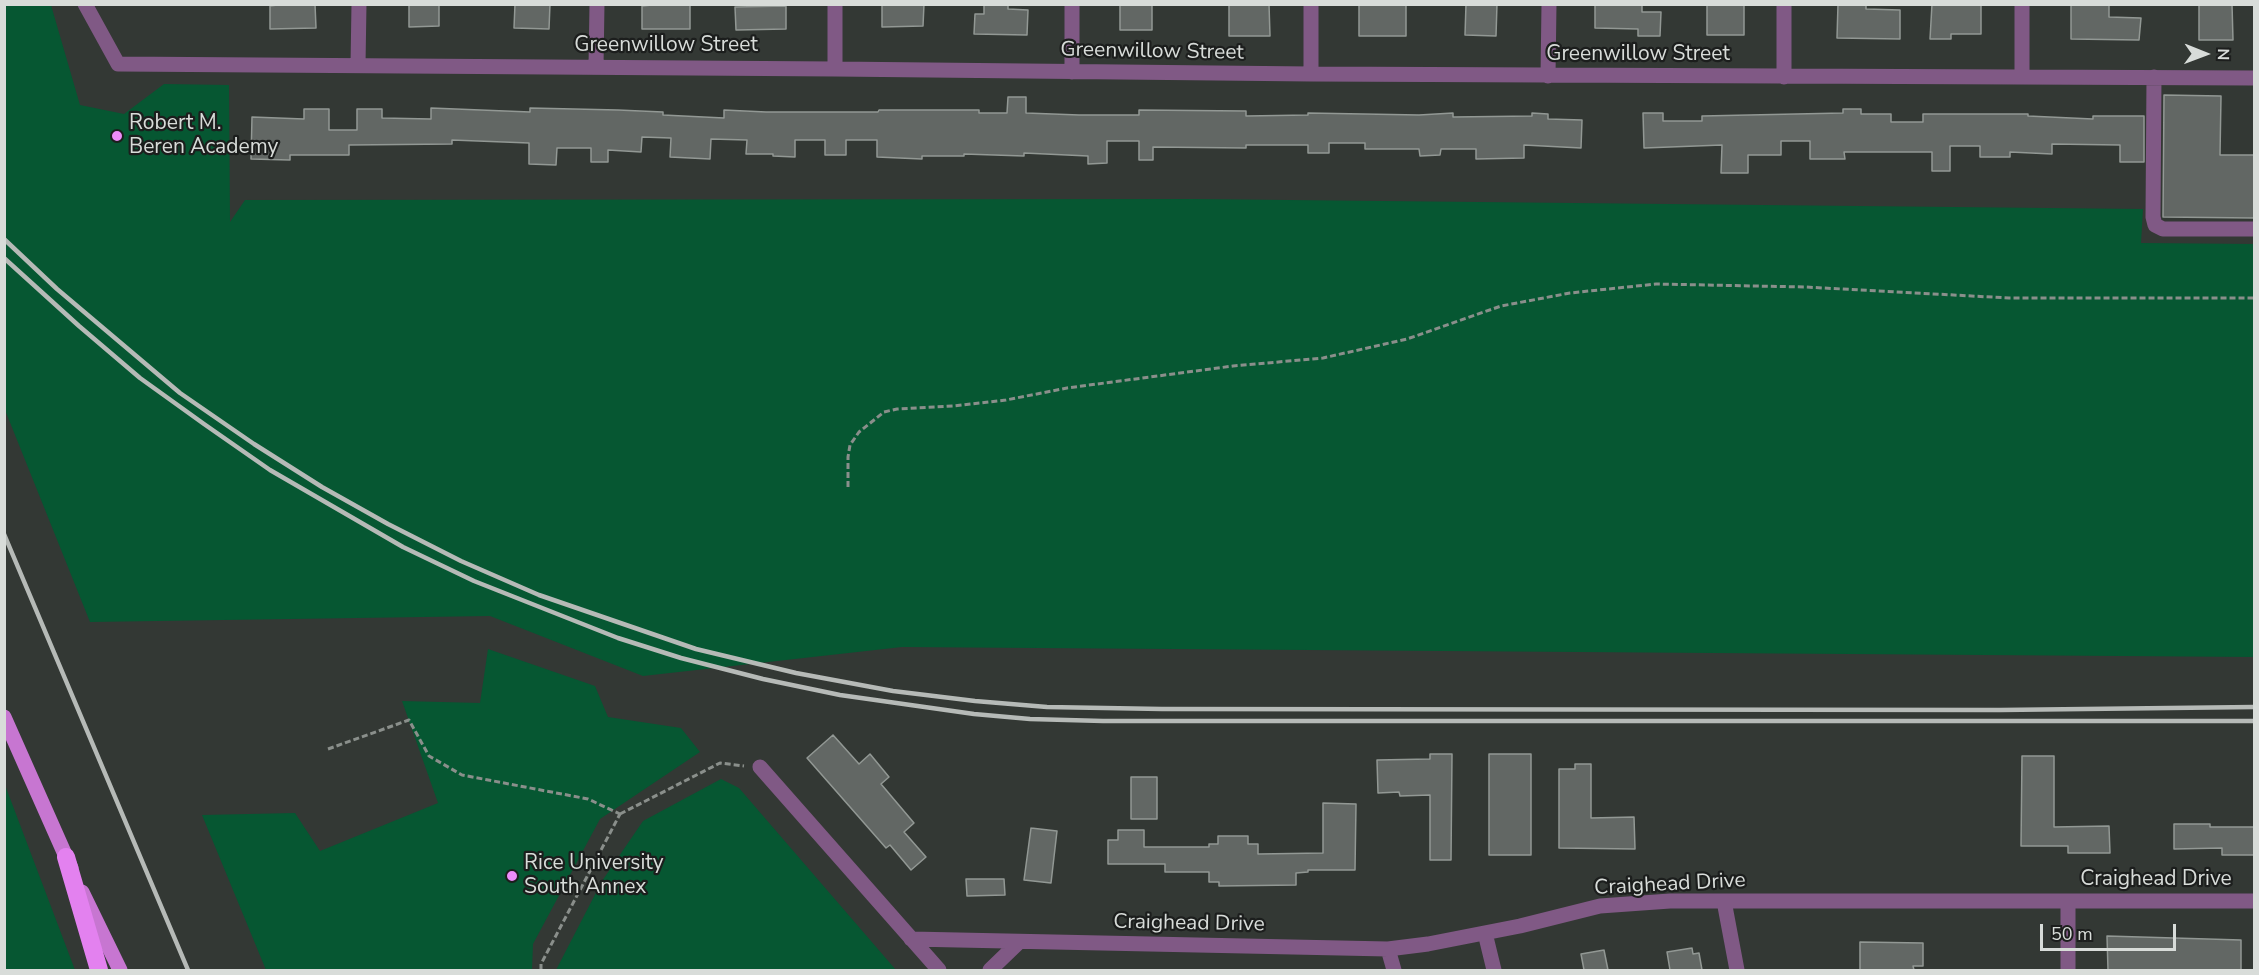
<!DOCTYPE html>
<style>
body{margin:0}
#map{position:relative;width:2259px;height:975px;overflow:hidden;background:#333834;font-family:"Nunito Sans",sans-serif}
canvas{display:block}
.frame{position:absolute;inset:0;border:6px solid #d8dcd9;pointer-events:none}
.north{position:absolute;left:2175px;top:24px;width:60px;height:60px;-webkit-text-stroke:4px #1c1e1d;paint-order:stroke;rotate:91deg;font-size:16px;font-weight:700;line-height:24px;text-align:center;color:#d8dcd9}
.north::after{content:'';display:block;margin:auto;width:21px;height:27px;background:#d8dcd9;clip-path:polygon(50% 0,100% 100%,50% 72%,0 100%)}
.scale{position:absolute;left:2040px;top:924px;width:136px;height:27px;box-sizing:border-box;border:3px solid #d8dcd9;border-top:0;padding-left:8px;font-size:18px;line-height:21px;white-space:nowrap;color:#d8dcd9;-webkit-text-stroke:4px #1c1e1d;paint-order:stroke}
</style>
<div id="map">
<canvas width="2259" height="975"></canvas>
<div class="frame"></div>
<div class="north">N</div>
<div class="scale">50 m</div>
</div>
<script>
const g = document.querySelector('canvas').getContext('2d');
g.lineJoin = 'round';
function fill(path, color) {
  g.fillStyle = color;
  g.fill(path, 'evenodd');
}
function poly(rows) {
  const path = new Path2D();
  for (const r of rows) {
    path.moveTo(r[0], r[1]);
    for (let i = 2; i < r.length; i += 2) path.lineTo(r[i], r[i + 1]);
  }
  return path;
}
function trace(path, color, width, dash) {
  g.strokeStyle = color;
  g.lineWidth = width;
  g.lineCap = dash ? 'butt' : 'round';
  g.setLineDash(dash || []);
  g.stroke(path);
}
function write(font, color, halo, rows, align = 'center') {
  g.font = font + ' "Nunito Sans",sans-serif';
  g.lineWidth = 4.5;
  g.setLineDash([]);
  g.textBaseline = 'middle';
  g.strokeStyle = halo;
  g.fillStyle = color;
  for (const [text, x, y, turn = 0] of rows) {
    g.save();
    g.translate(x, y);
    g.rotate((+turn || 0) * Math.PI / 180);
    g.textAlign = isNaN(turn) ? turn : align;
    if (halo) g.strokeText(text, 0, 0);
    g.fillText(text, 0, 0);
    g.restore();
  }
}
fill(poly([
 [5,4,51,5,80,105,124,114,164,84,229,85,230,222,245,200,1193,199,2143,209,2141,243,2254,244,2254,657,902,647,643,676,490,616,90,622,5,410],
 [488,649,595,686,608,717,681,728,700,752,600,819,533,944,532,970,266,970,202,815,295,813,320,851,438,803,402,701,480,703],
 [721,779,739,788,896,970,556,970,602,881,643,821],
 [4,785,5,785,75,970,5,970]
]), '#065732');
const building = poly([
 [285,4,315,4,316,28,270,29,270,6,285,4],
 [409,4,439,4,439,26,409,27,409,4],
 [515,4,550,4,549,29,514,28,515,4],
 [662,4,690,4,690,29,642,29,642,6,662,4],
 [882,4,924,4,923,26,882,27,882,4],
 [984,4,1008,4,1008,9,1028,10,1027,35,974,34,975,14,984,14,984,4],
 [1120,4,1152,4,1152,30,1120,30,1120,4],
 [1229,4,1269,4,1270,36,1229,36,1229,4],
 [1359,4,1406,4,1406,36,1359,36,1359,4],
 [1466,4,1497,4,1496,36,1465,35,1466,4],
 [1595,4,1642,4,1642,12,1661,12,1660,36,1638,36,1638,29,1595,28,1595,4],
 [1707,4,1744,4,1744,35,1707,35,1707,4],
 [1838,4,1866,4,1866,9,1900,10,1900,39,1837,38,1838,4],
 [1932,4,1981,4,1981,34,1951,34,1951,39,1930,39,1932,4],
 [2071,4,2109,4,2109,17,2141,18,2139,40,2071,39,2071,4],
 [2199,4,2232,4,2233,40,2199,40,2199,4],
 [786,6,786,29,736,30,735,7,786,6],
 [2164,95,2221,96,2220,155,2254,155,2254,218,2163,217,2164,95],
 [1008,97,1026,97,1026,113,1079,115,1139,115,1139,110,1246,111,1246,116,1308,115,1308,113,1419,115,1453,113,1453,117,1532,116,1532,113,1548,114,1548,119,1582,120,1581,148,1524,145,1524,158,1476,159,1476,149,1441,149,1440,155,1420,156,1419,149,1365,149,1365,143,1329,143,1329,153,1308,153,1308,145,1246,145,1246,148,1153,147,1153,160,1139,160,1139,141,1107,141,1107,163,1088,164,1088,156,1024,153,1024,156,964,154,964,156,922,156,922,159,877,157,877,140,846,140,846,155,825,155,825,140,795,140,795,157,773,156,773,154,746,154,747,140,711,139,710,159,670,157,671,138,642,137,641,152,608,150,608,162,591,162,591,148,557,148,556,165,529,164,529,143,452,140,452,144,349,145,349,155,290,155,290,160,251,159,252,117,304,119,304,109,329,109,329,130,357,130,357,109,382,109,382,118,431,119,431,108,530,112,530,108,618,110,663,112,663,115,724,118,724,110,766,112,878,112,879,110,979,110,979,113,1007,113,1008,97],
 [1843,109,1861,109,1861,114,1891,114,1891,122,1923,122,1923,114,2028,114,2028,116,2093,119,2093,116,2144,116,2144,162,2120,162,2120,145,2052,144,2052,154,2010,152,2010,157,1980,157,1980,146,1950,146,1950,171,1932,171,1932,152,1844,152,1845,159,1810,159,1810,141,1781,141,1781,155,1748,155,1748,173,1721,173,1722,145,1644,148,1643,113,1663,113,1663,121,1702,121,1702,116,1843,113,1843,109],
 [833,735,859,764,870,754,889,777,881,784,914,823,904,832,926,857,911,870,890,845,886,848,807,758,833,735],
 [1430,754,1452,754,1451,860,1430,860,1430,795,1400,796,1399,792,1378,793,1377,760,1430,759,1430,754],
 [1489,754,1531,754,1531,855,1489,855,1489,754],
 [2022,756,2054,756,2054,827,2109,826,2110,853,2068,853,2068,846,2021,846,2022,756],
 [1575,764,1591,764,1591,818,1634,817,1635,849,1559,848,1559,769,1575,769,1575,764],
 [1131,777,1157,777,1157,819,1131,819,1131,777],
 [1323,803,1356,804,1355,870,1308,870,1308,872,1296,873,1296,885,1219,886,1219,882,1209,882,1209,872,1165,872,1165,864,1108,864,1108,840,1118,840,1118,830,1144,830,1144,847,1209,847,1209,844,1218,844,1218,836,1248,836,1248,844,1258,844,1258,854,1323,853,1323,803],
 [2174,824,2210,824,2210,827,2254,827,2254,855,2222,855,2222,848,2174,849,2174,824],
 [1031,828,1057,831,1051,883,1024,880,1031,828],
 [966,879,1004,879,1005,895,967,896,966,879],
 [2107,936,2241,940,2241,970,2108,970,2107,936],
 [1860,942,1923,943,1923,966,1913,966,1914,970,1860,970,1860,942],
 [1692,948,1693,954,1699,953,1702,970,1670,970,1667,952,1692,948],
 [1604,950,1608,970,1584,970,1581,954,1604,950]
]);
fill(building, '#626764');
trace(building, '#929894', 1.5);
trace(poly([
 [848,487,848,457,850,445,859,432,884,412,897,409,953,406,1006,400,1067,388,1233,366,1323,358,1407,339,1501,306,1570,293,1656,284,1805,287,2009,298,2254,298],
 [328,749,409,720,429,756,462,775,588,799,620,814],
 [620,814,720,763,744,766],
 [541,970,541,964,620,814]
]), '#8a8f8b', 3, [6, 3]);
trace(poly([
 [85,4,118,64,835,69,1311,74,2254,78],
 [358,65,359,4],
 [596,67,597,4],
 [835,69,835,4],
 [1072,72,1072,4],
 [1311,74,1311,4],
 [1548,76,1549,4],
 [2022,76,2022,4],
 [1784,77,1784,4],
 [2154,77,2153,217,2155,225,2163,229,2254,229],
 [760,767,939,970],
 [1724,901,1737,970],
 [2068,901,2068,970],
 [1485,933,1494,970],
 [911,939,1388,949,1428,944,1520,926,1600,906,1670,901,2254,901],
 [1388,949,1394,970],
 [990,970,1019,942]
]), '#805985', 15);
trace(poly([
 [4,717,71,868],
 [82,892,120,970]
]), '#c776d1', 15);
trace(poly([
 [66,857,99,970]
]), '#e381ef', 18);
trace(poly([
 [4,239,57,289,180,393,254,444,322,487,388,524,461,561,539,595,696,649,796,673,893,691,975,701,1047,707,1162,709,2000,710,2254,707],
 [4,258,79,326,140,378,204,424,270,470,403,547,474,581,618,638,681,658,763,679,840,695,974,714,1030,719,1103,721,2254,721],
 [4,534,188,970]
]), '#b6bab7', 4.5);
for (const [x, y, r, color] of [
 [117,136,6,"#ed8cf9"],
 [512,876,6,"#ed8cf9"]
]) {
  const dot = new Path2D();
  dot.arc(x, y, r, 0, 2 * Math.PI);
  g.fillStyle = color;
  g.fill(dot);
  trace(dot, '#1c1e1d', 2);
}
write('21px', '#d8dcd9', '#1c1e1d', [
 ["Greenwillow Street",666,46],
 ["Greenwillow Street",1152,52,1],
 ["Greenwillow Street",1638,55],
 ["Craighead Drive",2156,880],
 ["Craighead Drive",1670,885,-3],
 ["Craighead Drive",1189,924,1]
]);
write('21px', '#d8dcd9', '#1c1e1d', [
 ["Robert M.",129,124],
 ["Beren Academy",129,148],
 ["Rice University",524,864],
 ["South Annex",524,888]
], 'left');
</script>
